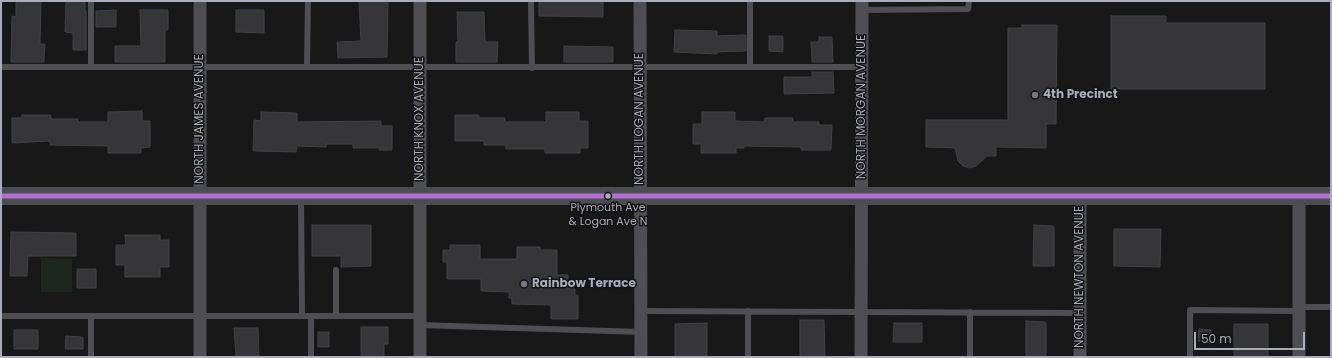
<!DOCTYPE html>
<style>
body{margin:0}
#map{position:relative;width:1332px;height:358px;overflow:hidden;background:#181819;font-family:Poppins,sans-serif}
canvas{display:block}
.frame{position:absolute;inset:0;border:2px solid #a9acba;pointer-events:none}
.scale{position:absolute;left:1194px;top:332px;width:111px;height:18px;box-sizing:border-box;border:2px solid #a9acba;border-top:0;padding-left:5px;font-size:12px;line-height:14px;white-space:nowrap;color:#a9acba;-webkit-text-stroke:3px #131215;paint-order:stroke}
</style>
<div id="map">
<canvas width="1332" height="358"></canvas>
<div class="frame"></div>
<div class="scale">50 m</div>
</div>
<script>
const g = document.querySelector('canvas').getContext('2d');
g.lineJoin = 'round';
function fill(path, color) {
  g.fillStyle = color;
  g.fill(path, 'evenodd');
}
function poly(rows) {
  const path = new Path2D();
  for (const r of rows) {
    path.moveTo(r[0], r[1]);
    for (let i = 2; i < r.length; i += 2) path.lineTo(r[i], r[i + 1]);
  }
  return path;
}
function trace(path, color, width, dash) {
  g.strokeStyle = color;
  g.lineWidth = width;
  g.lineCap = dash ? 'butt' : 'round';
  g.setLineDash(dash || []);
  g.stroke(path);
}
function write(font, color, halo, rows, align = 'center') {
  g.font = font + ' Poppins,sans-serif';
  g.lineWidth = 3;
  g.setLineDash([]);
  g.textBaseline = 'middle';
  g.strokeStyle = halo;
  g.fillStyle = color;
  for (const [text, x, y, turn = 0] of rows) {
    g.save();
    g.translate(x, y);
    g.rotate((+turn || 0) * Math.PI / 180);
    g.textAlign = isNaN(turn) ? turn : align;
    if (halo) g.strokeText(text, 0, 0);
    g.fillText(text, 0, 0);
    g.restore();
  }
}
fill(poly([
 [41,258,72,259,72,292,41,292]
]), '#1e2620');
const building = poly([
 [16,1,41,1,40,44,45,44,44,62,11,62,12,16,16,17,16,1],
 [66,1,85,1,85,11,86,11,86,50,73,50,73,33,65,32,66,1],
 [359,1,388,1,387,57,338,58,337,42,361,41,359,1],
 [539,1,603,1,603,17,539,16,539,1],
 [116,10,116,27,96,27,96,11,116,10],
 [140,10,168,10,168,30,165,30,165,62,115,62,115,46,141,46,140,10],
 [236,10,264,10,264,33,236,32,236,10],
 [457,12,484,12,485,42,498,42,497,62,456,62,456,42,458,42,457,12],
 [1111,16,1166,16,1166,23,1265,23,1265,89,1111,89,1111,16],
 [1022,25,1057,25,1056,124,1046,124,1046,148,996,147,996,156,987,156,976,166,970,168,963,166,958,161,955,148,926,147,926,120,1008,120,1008,28,1022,28,1022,25],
 [675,30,717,31,717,36,746,35,746,51,717,52,717,54,674,52,675,30],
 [769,36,783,36,783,52,769,51,769,36],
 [819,37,832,37,833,62,812,62,811,42,819,42,819,37],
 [564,46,613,47,613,62,564,62,564,46],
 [812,72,833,72,834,93,784,94,784,77,812,77,812,72],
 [142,111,142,121,150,121,150,147,141,148,141,153,108,153,108,146,50,145,50,141,12,143,12,118,22,118,22,115,51,115,51,119,78,119,78,122,108,122,108,112,142,111],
 [261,112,297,113,297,122,381,121,381,126,392,126,392,150,379,150,380,148,353,148,353,144,326,144,326,147,297,146,296,152,253,151,254,120,261,121,261,112],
 [546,112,579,112,579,121,588,121,588,148,580,148,580,153,545,153,545,149,506,149,506,145,484,145,484,141,455,141,455,115,479,115,479,118,505,118,505,122,546,122,546,112],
 [702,112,735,112,735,121,764,122,765,118,793,118,793,122,819,122,819,125,832,125,831,150,801,150,801,147,744,146,744,148,736,148,736,153,701,153,701,144,693,144,693,124,702,124,702,112],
 [312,225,371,225,371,266,341,267,341,256,312,256,312,225],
 [1034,225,1054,226,1054,266,1033,266,1034,225],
 [1114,229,1161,229,1160,267,1114,266,1114,229],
 [11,232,76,233,76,256,28,256,27,276,10,276,11,232],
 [125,235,160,235,160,240,169,240,169,267,160,267,160,277,125,277,125,265,116,265,116,245,126,245,125,235],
 [450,245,480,245,480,259,517,259,517,247,540,247,540,250,557,250,557,275,568,275,568,288,575,289,575,295,578,295,578,319,551,319,551,305,512,304,512,298,509,298,509,292,481,291,481,279,447,279,447,262,443,262,443,250,450,250,450,245],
 [77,269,96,269,96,288,77,288,77,269],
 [800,320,824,320,825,357,800,357,800,320],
 [1026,321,1046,322,1046,357,1026,357,1026,321],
 [707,323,707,357,675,357,675,324,707,323],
 [894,323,922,323,922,342,893,342,894,323],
 [1234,324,1268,324,1268,357,1234,357,1234,324],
 [361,327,388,327,388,344,384,344,384,357,361,357,361,327],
 [234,328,258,328,259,357,236,357,234,328],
 [1199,329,1211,330,1210,341,1198,341,1199,329],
 [14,330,38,330,38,349,14,349,14,330],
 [318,332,329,332,329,347,318,347,318,332],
 [66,336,83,337,83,349,65,349,66,336]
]);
fill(building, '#363638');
trace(building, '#414245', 1);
trace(poly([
 [91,1,91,66],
 [531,1,532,68],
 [750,1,750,66],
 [862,10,968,9,969,1],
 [1,67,862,67],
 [307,67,308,1],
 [301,197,302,316],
 [1299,307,1331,307],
 [641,311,1080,313],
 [1,316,420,316],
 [336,316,336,270],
 [420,325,641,332],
 [91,357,91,316],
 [311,357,311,316],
 [748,357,748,311],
 [970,357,970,312],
 [1190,357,1190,310,1299,311]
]), '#4e4e53', 6);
trace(poly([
 [200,1,200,357],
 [640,1,641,357],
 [420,357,420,1],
 [861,357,862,1],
 [1080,357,1080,196],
 [1299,357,1299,196]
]), '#4e4e53', 13);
trace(poly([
 [1,196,1331,196]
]), '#4c4d51', 18);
trace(poly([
 [1,196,1331,196]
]), '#b36fd0', 5);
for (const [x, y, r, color] of [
 [1035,95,4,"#767882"],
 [608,196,3.5,"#a9acba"],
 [524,284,4,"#767882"]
]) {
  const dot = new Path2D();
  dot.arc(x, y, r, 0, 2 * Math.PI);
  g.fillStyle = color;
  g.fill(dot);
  trace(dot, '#131215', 1.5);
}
write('11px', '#a9acba', '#131215', [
 ["Plymouth Ave",608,208],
 ["& Logan Ave N",608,222]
]);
write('bold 12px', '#a9acba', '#131215', [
 ["4th Precinct",1043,95],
 ["Rainbow Terrace",532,284]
], 'left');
write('12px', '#a9acba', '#131215', [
 ["NORTH MORGAN AVENUE",862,107,-90],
 ["NORTH JAMES AVENUE",200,119,-90],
 ["NORTH KNOX AVENUE",420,119,-90],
 ["NORTH LOGAN AVENUE",640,119,-90],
 ["NORTH NEWTON AVENUE",1080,277,-90]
]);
</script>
